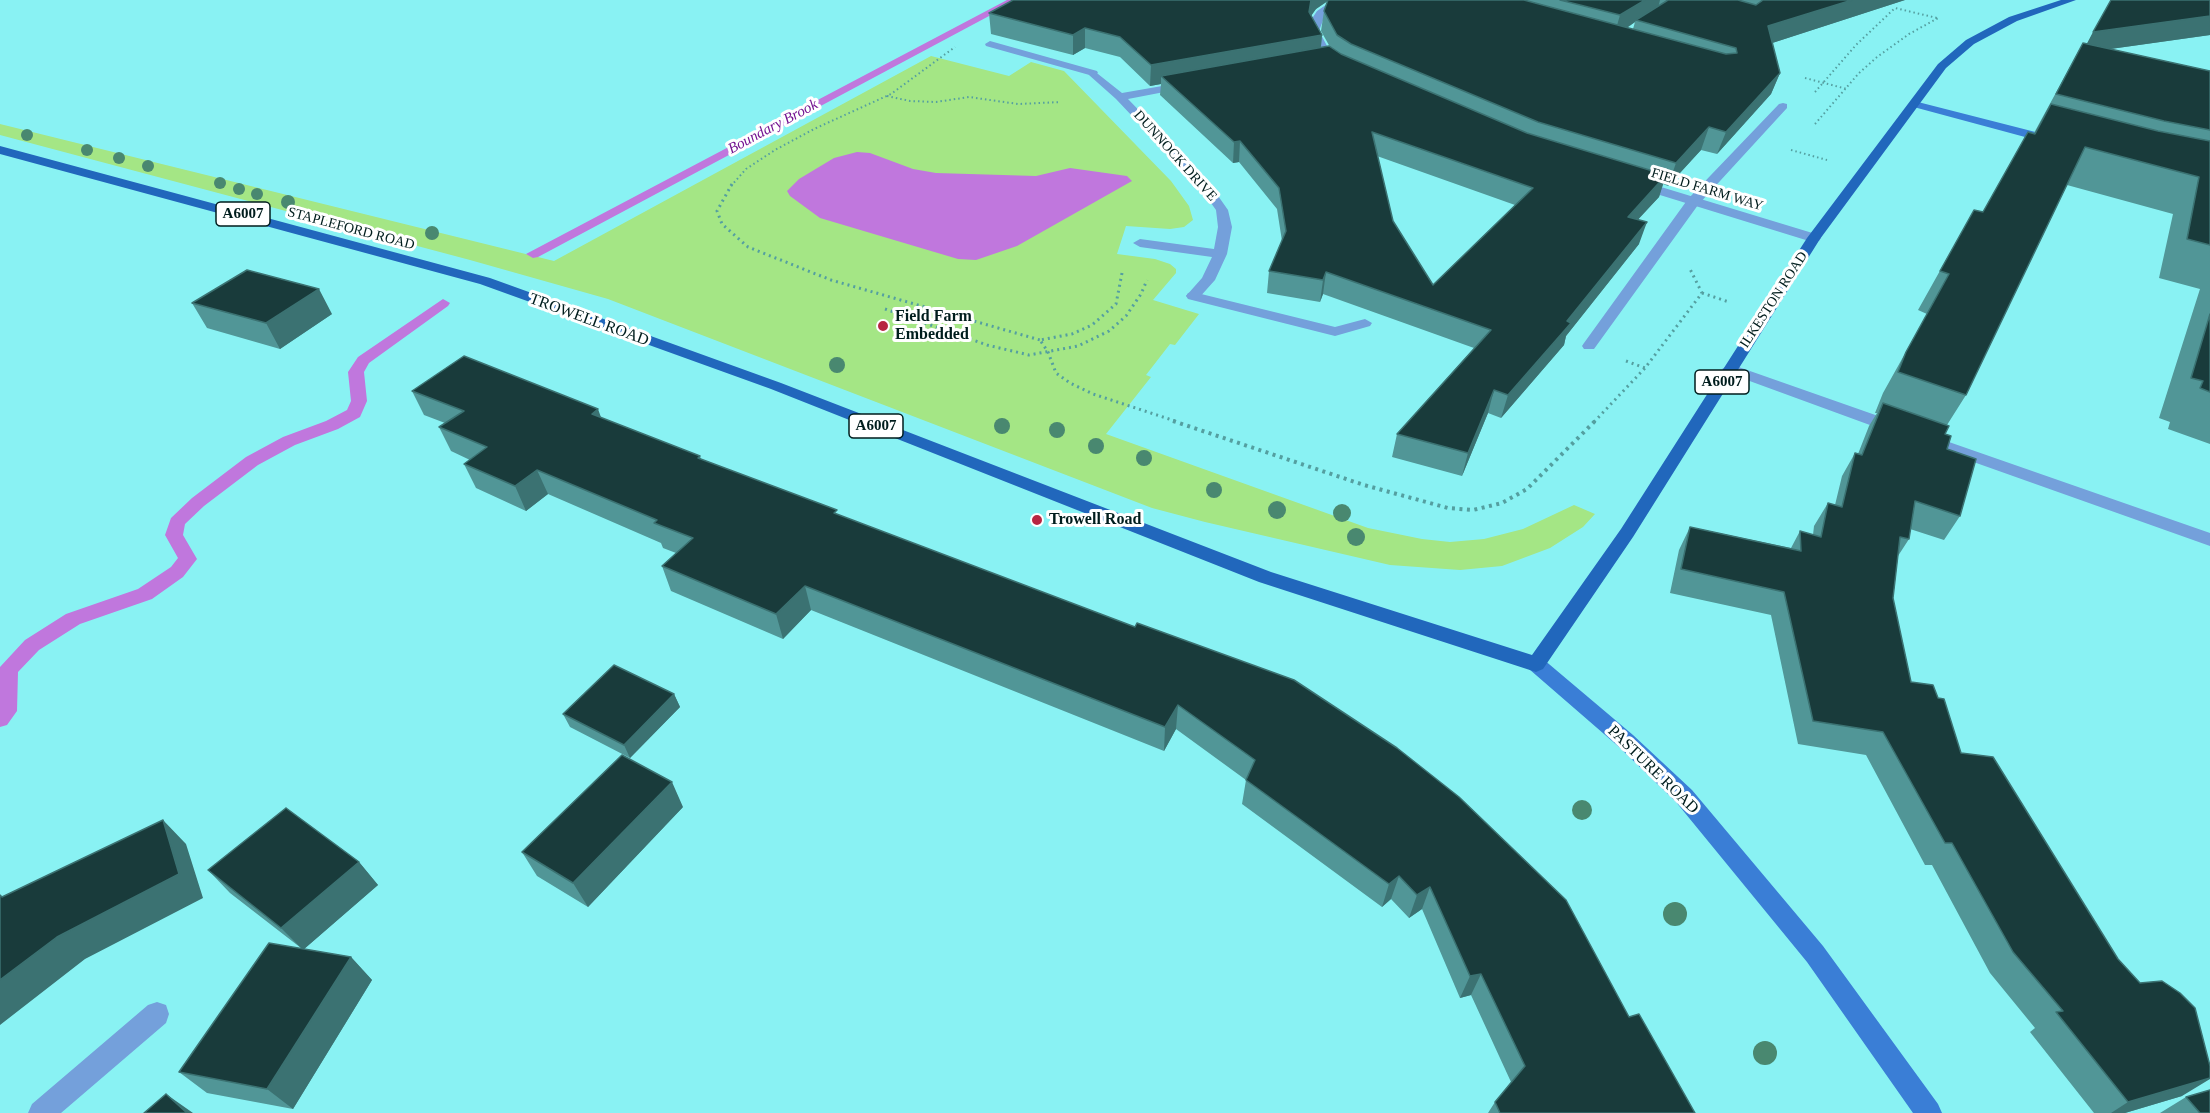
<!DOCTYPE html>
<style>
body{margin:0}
canvas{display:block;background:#89f2f3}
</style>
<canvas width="2210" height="1113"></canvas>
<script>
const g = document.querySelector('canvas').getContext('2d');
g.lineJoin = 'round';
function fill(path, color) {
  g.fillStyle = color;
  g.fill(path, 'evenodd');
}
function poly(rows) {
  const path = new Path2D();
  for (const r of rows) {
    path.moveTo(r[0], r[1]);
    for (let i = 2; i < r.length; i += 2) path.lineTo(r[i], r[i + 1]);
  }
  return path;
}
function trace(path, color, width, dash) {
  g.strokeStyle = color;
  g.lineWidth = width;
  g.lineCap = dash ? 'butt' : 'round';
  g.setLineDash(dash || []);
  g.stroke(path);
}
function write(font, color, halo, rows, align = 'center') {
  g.font = font + ' Georgia,serif';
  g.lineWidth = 6;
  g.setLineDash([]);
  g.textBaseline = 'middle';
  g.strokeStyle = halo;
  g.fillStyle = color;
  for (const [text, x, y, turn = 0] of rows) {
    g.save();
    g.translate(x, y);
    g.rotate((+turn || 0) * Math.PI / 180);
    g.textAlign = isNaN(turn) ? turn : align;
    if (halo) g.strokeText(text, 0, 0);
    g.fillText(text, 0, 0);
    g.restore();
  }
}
fill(poly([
 [931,56,1009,76,1031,62,1064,71,1171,181,1189,206,1193,220,1184,227,1170,229,1126,226,1117,254,1155,259,1170,264,1176,269,1176,273,1153,300,1199,314,1175,345,1170,344,1146,375,1151,377,1106,434,1368,528,1422,539,1450,542,1484,539,1523,529,1574,505,1595,514,1583,527,1550,548,1502,566,1460,570,1390,565,1205,522,1152,508,608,299,470,260,0,135,0,124,554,261]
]), '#a4e685');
fill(poly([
 [857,152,870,153,913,169,936,173,1036,176,1070,168,1127,176,1132,181,1017,246,976,260,958,259,820,218,790,196,787,191,799,179,834,158]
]), '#c077dd');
fill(poly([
 [1007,0,1019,0,538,257,533,258,526,254,1007,0],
 [443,299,450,303,448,306,369,363,364,372,367,401,360,417,338,429,295,445,258,465,204,506,185,524,183,535,197,559,183,577,152,599,80,624,39,650,18,672,17,711,7,725,0,727,0,667,25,640,66,614,138,589,171,567,178,558,165,535,171,518,192,498,246,457,283,437,326,421,347,410,351,401,348,372,358,357,443,299]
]), '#c077dd');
trace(poly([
 [1805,78,1847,89],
 [1815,92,1856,45,1895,8,1937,18],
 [887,96,910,101,936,102,969,97,1018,104,1061,102],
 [1815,124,1859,73,1877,57,1909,34,1940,17],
 [1791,150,1827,160],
 [731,186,746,169,775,150,814,129,891,94,955,47]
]), '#549fa0', 2, [1.5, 3]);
trace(poly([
 [732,184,717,211,722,224,748,247,831,280,1040,340],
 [1122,273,1116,304,1092,325,1072,334,1040,340,1048,352,1056,373,1070,383,1093,394,1178,422],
 [1702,293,1729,302],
 [885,309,987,345,1029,355,1078,346,1109,331,1126,316,1141,294,1147,280],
 [1626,361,1645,368],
 [1594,422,1645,368,1702,293,1690,269]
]), '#549fa0', 3, [2, 4]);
trace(poly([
 [1173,421,1364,485,1448,508,1473,510,1502,503,1527,489,1595,421]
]), '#549fa0', 4, [3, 4.5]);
fill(poly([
 [990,41,1097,71,1098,73,1093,76,986,46,985,44,990,41],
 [1783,103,1787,104,1787,108,1698,205,1594,349,1584,349,1582,346,1584,343,1688,199,1779,104,1783,103],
 [1193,292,1335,327,1365,319,1372,323,1370,326,1335,336,1188,299,1186,296,1188,293,1193,292],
 [1730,364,1901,424,1903,428,1895,433,1889,432,1725,372,1722,369,1730,364],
 [1926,434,2210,533,2210,546,1920,443,1918,439,1920,435,1926,434]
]), '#74a0db');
fill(poly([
 [1333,0,1345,0,1325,15,1319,31,1333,57,1342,65,1337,68,1325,61,1309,31,1311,20,1317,11,1333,0],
 [1093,70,1122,93,1185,82,1191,85,1185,88,1128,99,1209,183,1228,210,1232,227,1227,254,1215,280,1198,299,1193,300,1186,296,1202,278,1212,257,1140,247,1133,243,1140,239,1214,249,1218,227,1216,210,1201,189,1116,99,1089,75,1088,73,1093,70],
 [1638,180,1819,235,1821,238,1819,241,1809,241,1634,187,1632,184,1634,181,1638,180],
 [157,1002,166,1005,169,1014,166,1023,61,1113,28,1113,32,1104,148,1005,157,1002]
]), '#74a0db');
fill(poly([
 [1914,101,2055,137,2057,140,2051,144,1910,106,1910,102,1914,101],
 [1536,656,1543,659,1633,735,1692,790,1823,946,1938,1104,1942,1113,1913,1113,1807,962,1676,802,1619,747,1529,669,1526,664,1529,659,1536,656]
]), '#3a7ed6');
fill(poly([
 [2061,0,2076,0,2017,21,1974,44,1946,68,1820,239,1633,537,1543,669,1536,672,1259,582,771,389,480,284,0,154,0,146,490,278,781,383,1271,572,1532,655,1621,529,1807,238,1938,64,1966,40,2009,17,2061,0]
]), '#2167bc');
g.fillStyle = '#498870';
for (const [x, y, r] of [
 [27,135,6],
 [87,150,6],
 [119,158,6],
 [148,166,6],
 [220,183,6],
 [239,189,6],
 [257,194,6],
 [288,202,7],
 [432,233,7],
 [837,365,8],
 [1002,426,8],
 [1057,430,8],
 [1096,446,8],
 [1144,458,8],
 [1214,490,8],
 [1277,510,9],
 [1342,513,9],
 [1356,537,9],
 [1582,810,10],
 [1675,914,12],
 [1765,1053,12]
]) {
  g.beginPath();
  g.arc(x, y, r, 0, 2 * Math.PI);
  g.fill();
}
fill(poly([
 [1013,0,1905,0,1772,43,1780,73,1771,94,1717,154,1701,150,1668,186,1663,184,1659,197,1638,219,1639,244,1566,336,1564,345,1501,418,1488,413,1462,476,1392,457,1397,434,1474,348,1323,294,1320,302,1267,293,1269,271,1282,241,1277,209,1239,162,1233,163,1160,95,1161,84,1150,86,1120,57,1085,48,1073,55,991,34,989,13],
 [1328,1,1324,11,1321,31,1330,47,1321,47,1322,35,1311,15,1316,9],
 [1635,22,1633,29,1627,28],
 [1377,156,1515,205,1433,285,1393,221],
 [2111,0,2210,35,2110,49,2210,71,2210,444,2168,429,2170,422,2159,418,2200,289,2159,278,2173,214,2067,185,1966,395,1947,425,1945,434,1947,449,1960,516,1944,540,1910,529,1909,539,1898,556,1893,598,1911,682,1938,698,1961,753,2182,1096,2125,1113,2094,1113,2030,1032,2035,1028,1990,973,1932,865,1925,865,1866,755,1798,744,1771,615,1670,593,1679,550,1690,527,1791,548,1800,531,1813,535,1814,526,1828,503,1835,505,1842,476,1855,453,1858,454,1869,426,1877,413,1875,413,1883,393,1927,314,1918,310,1974,210,1983,212,2028,132,2034,133,2083,43,2087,44],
 [192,303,332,314,280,349,207,328],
 [412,391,601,418,700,456,701,459,838,515,1135,627,1629,1017,1695,1113,1488,1113,1495,1102,1511,1082,1471,995,1460,998,1422,909,1409,918,1391,899,1382,907,1242,804,1246,780,1176,729,1164,751,811,610,783,639,671,591,662,566,676,553,663,548,661,543,548,494,526,511,476,488,464,464,470,460,451,451,439,427,445,423,424,415],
 [674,694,680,707,630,758,570,727,563,714],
 [683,807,588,907,537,876,522,852],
 [359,862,378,885,304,949,351,957,372,980,293,1109,207,1093,179,1072,301,948,230,893,208,870],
 [2186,1097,2210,1113,2160,1113]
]), '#519697');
fill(poly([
 [1311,0,1329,0,1316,9,1309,19,1307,32],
 [1645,0,1660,0,1658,8,1636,20,1635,22,1614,36,1620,15],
 [1852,0,1905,0,1760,47,1768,26],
 [2210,16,2210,35,2082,53,2093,32],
 [1085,28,1085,48,1073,55,1073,35],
 [1322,35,1320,55,1161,76,1161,84,1150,86,1151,65],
 [1780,73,1771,94,1717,154,1726,132],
 [1709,127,1701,150,1668,186,1676,163],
 [1240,141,1239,162,1233,163,1234,142],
 [1666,175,1659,197,1621,238,1628,217],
 [1647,222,1639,244,1566,336,1564,345,1501,418,1508,395],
 [1326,272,1323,294,1320,302,1323,280],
 [319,289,332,314,280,349,266,323],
 [1494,390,1488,413,1462,476,1468,453],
 [598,409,607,434,592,414],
 [537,470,548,494,526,511,515,486],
 [805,586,811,610,783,639,776,614],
 [674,694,680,707,630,758,624,745],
 [1178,705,1176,729,1164,751,1165,727],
 [672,782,683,807,588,907,573,883],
 [163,820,186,844,203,898,85,959,0,1025,0,980],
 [359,862,378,885,303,950,281,928],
 [1399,876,1391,899,1382,907,1389,884],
 [1430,887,1422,909,1409,918,1417,895],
 [351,957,372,980,293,1109,267,1089],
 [1481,974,1471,995,1460,998,1470,976],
 [2210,1078,2210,1079,2182,1096,2125,1113,2111,1113,2128,1102],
 [166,1094,193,1113,187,1113]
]), '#3b7272');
const building = poly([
 [1013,0,1311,0,1309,12,1322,35,1151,65,1120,37,1085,28,1073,35,989,13,1013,0],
 [1328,0,1524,0,1726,54,1737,53,1736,48,1636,20,1668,0,1738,0,1756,5,1763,0,1852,0,1768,26,1780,73,1726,132,1709,127,1676,163,1538,122,1351,44,1337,35,1324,11,1328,0],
 [1560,0,1645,0,1620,15,1560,0],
 [2111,0,2210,0,2210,16,2093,32,2111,0],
 [2083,43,2210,71,2210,130,2164,121,2056,94,2083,43],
 [1329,46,1341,54,1527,133,1666,175,1628,217,1647,222,1567,321,1571,323,1508,395,1494,390,1468,453,1397,434,1491,330,1326,272,1323,280,1269,271,1286,231,1279,188,1240,141,1234,142,1161,76,1329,46],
 [1372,132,1533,188,1433,285,1393,221,1372,132],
 [2051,104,2158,131,2210,141,2210,245,2187,239,2199,177,2085,147,1966,395,1898,372,1906,352,1949,274,1940,271,1974,210,1983,212,2028,132,2035,134,2051,104],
 [247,270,319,289,266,323,192,303,247,270],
 [2210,314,2210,392,2200,388,2203,381,2191,378,2210,314],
 [464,356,598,409,592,414,700,456,698,458,837,510,834,513,1135,627,1137,623,1294,680,1397,748,1459,797,1566,900,1629,1017,1639,1014,1695,1113,1500,1113,1495,1102,1525,1066,1481,974,1470,976,1430,887,1417,895,1399,876,1389,884,1246,780,1255,760,1178,705,1165,727,805,586,776,614,662,566,693,538,654,523,657,520,537,470,515,486,464,464,487,447,439,427,464,411,412,391,464,356],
 [1883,403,1949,426,1945,434,1951,436,1947,449,1976,459,1960,516,1915,501,1909,539,1900,537,1893,598,1911,682,1933,685,1938,698,1944,699,1961,753,1993,757,2118,959,2140,983,2162,981,2180,993,2195,1008,2210,1066,2210,1078,2128,1102,2056,1012,2063,1011,2013,952,1952,843,1945,843,1883,732,1813,721,1784,592,1681,569,1690,527,1801,551,1800,531,1821,537,1828,503,1842,507,1855,453,1862,455,1883,403],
 [614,665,674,694,624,745,563,714,614,665],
 [622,755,672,782,573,883,522,852,622,755],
 [286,808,359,862,281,928,208,870,286,808],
 [163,820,179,874,57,937,0,980,0,895,2,897,163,820],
 [269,943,351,957,267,1089,179,1072,269,943],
 [2210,1090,2210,1113,2200,1113,2186,1097,2210,1090],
 [166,1094,187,1113,144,1113,166,1094]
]);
fill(building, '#193b3b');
trace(building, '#3b7272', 1.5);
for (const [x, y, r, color] of [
 [883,326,6,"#b72642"],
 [1037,520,6,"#b72642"]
]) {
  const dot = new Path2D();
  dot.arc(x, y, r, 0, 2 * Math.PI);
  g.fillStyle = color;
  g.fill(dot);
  trace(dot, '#fff', 2);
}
write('14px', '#001d1d', '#fff', [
 ["DUNNOCK DRIVE",1175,156,48],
 ["FIELD FARM WAY",1707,190,17],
 ["STAPLEFORD ROAD",351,229,15],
 ["ILKESTON ROAD",1774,300,-57]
]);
write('italic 15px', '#741391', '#fff', [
 ["Boundary Brook",773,127,-28]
]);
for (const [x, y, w] of [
 [243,214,54],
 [1722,382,54],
 [876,426,54]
]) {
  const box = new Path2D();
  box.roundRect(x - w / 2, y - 12, w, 24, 4.5);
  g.fillStyle = '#fff';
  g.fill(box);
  trace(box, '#001d1d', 1.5);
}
write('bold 15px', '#001d1d', null, [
 ["A6007",243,214],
 ["A6007",1722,382],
 ["A6007",876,426]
]);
write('bold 16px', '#001d1d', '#fff', [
 ["Field Farm",895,317],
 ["Embedded",895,335],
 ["Trowell Road",1049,520]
], 'left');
write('16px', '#001d1d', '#fff', [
 ["TROWELL ROAD",589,320,20],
 ["PASTURE ROAD",1653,770,44]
]);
</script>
